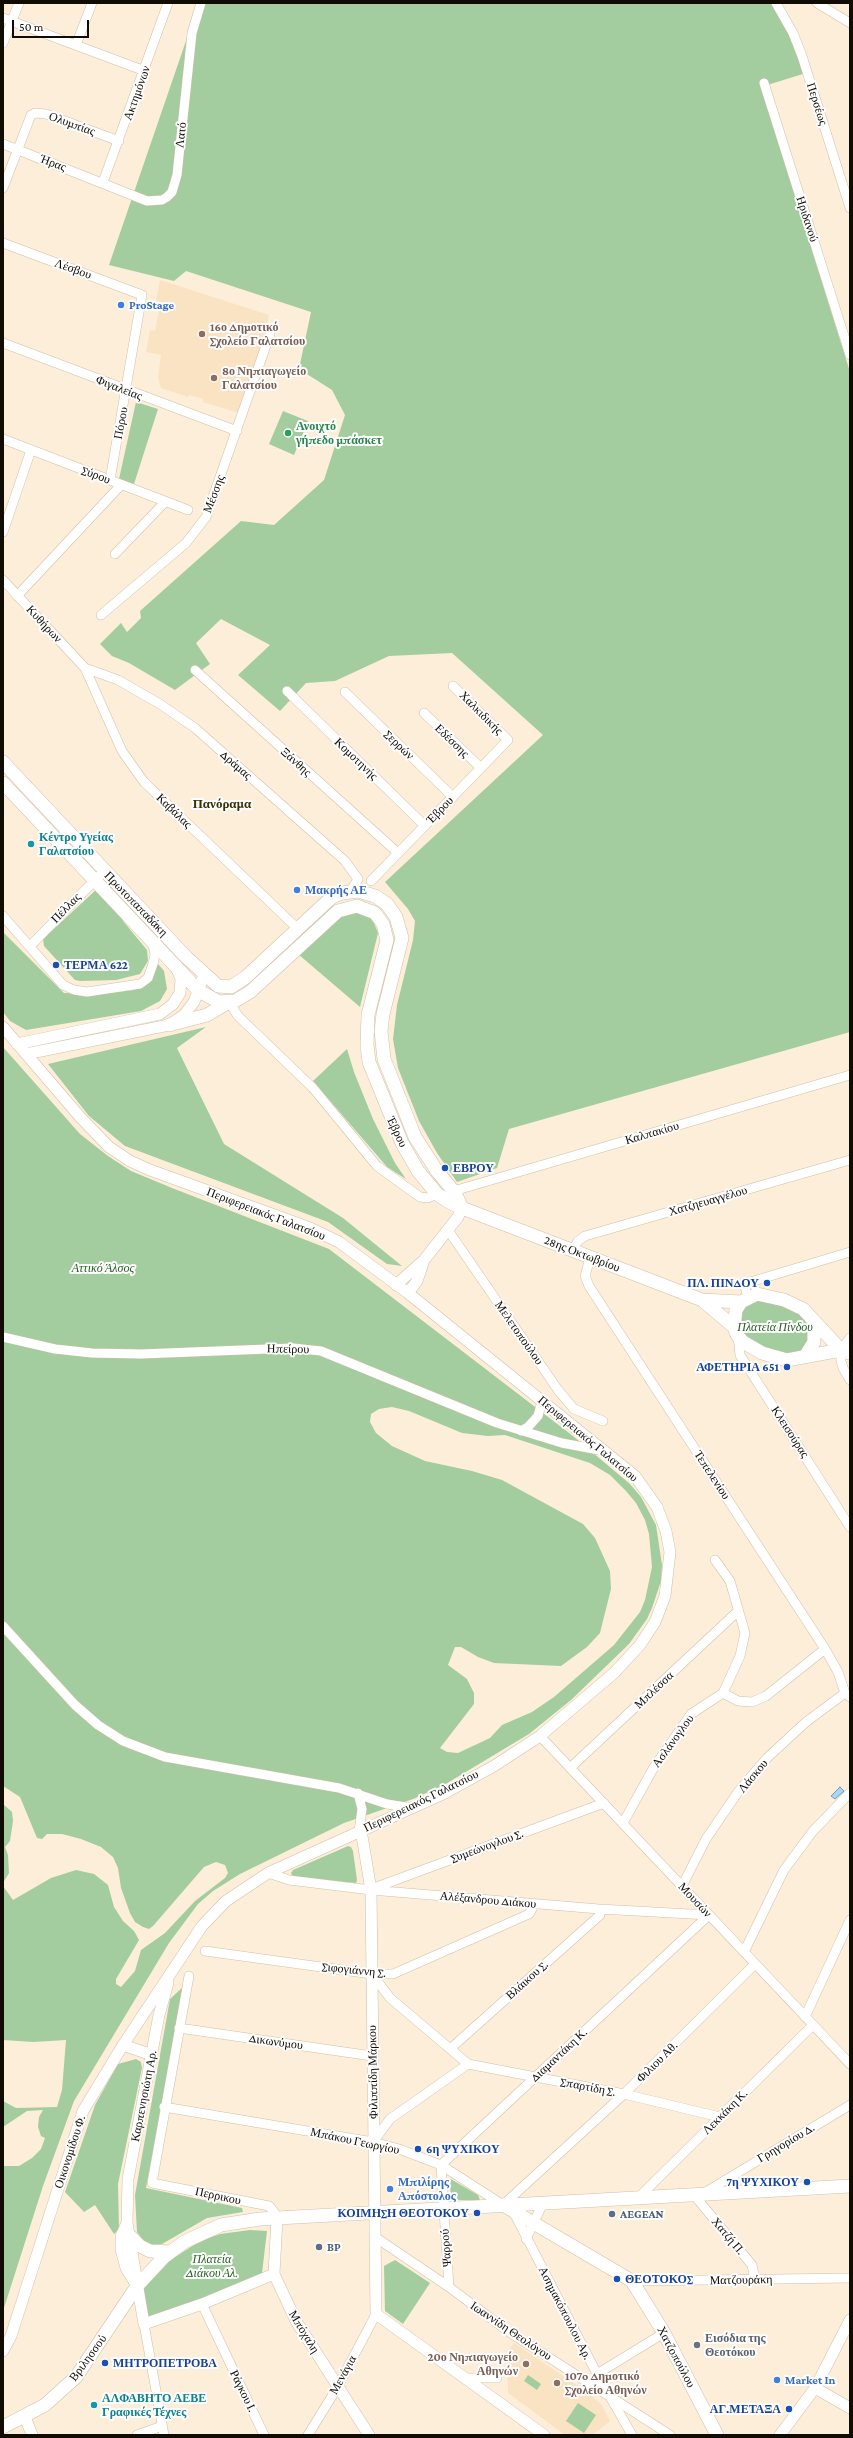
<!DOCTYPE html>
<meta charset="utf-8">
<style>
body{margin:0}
#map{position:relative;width:853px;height:2438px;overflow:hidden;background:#fdeed9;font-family:"Crimson Pro",serif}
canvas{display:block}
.frame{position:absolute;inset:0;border:4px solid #100b03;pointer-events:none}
.scale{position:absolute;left:12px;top:20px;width:77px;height:18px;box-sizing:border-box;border:2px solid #100b03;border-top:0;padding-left:5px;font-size:12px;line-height:14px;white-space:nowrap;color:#100b03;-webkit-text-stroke:3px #fdfdfd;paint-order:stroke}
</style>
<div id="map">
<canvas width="853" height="2438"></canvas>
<div class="frame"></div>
<div class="scale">50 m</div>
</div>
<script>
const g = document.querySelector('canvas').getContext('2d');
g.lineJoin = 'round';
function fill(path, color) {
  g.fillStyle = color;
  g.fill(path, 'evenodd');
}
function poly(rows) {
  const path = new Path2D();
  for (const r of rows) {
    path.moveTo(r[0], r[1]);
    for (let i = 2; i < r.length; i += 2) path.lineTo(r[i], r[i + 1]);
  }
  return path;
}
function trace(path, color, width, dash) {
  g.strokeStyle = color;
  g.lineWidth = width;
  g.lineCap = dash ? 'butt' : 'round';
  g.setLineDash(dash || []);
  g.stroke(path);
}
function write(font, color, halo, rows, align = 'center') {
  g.font = font + ' "Crimson Pro",serif';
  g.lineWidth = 4;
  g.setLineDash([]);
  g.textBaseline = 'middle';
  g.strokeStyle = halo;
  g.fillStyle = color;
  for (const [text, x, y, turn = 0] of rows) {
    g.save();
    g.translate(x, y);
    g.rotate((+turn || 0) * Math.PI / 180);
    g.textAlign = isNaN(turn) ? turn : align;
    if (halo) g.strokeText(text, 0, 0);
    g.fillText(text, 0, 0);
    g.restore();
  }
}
fill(poly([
 [160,280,269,315,261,348,239,413,203,402,203,399,189,395,188,397,161,388,158,378,161,355,146,352,150,330,155,331,161,302,156,300],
 [514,2343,587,2392,602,2405,610,2421,593,2435,565,2435,508,2393,507,2352]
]), '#f9e3c2');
fill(poly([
 [199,3,776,3,806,73,761,87,850,372,850,1032,509,1129,497,1168,457,1182,437,1153,419,1121,398,1068,393,1039,397,1005,413,940,415,921,408,909,385,882,543,735,452,653,389,656,335,681,306,683,280,711,238,675,270,645,221,619,196,643,210,664,175,690,129,663,112,656,100,644,121,623,127,632,141,618,140,611,241,521,274,525,324,480,345,415,332,390,299,369,311,312,186,271,174,281,109,265],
 [136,402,158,409,134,484,119,479],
 [283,411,308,421,294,455,269,444],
 [98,888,122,913,123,921,147,950,148,961,140,974,116,980,80,981,75,980,44,946,43,939],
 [354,912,372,918,378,933,360,1007,298,954,333,920],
 [3,932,64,993,95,994,135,990,150,980,158,964,164,971,167,989,160,1001,141,1011,26,1030,10,1021,3,1012],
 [206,1027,177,1048,224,1144,343,1218,402,1266,387,1264,328,1222,125,1146,89,1116,48,1064],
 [3,1047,80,1134,108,1156,131,1171,172,1188,329,1249,573,1436,630,1484,641,1497,656,1525,662,1565,661,1581,652,1608,647,1619,629,1644,571,1700,529,1734,444,1785,413,1799,344,1823,240,1874,213,1891,198,1904,169,1943,74,2101,43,2186,3,2311,3,2166,19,2166,32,2158,41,2149,45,2138,41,2136,38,2127,39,2117,43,2110,27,2111,3,2127,3,2101,16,2108,57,2107,62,2090,66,2040,33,2042,3,2040,3,1886,13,1900,51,1878,76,1870,94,1874,108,1885,114,1907,123,1921,134,1931,139,1940,116,1979,116,1984,121,1987,135,1971,141,1950,165,1933,195,1901,225,1878,228,1873,225,1865,216,1862,204,1867,153,1926,149,1929,143,1927,135,1922,130,1913,121,1888,118,1868,113,1857,101,1847,81,1839,62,1834,47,1834,42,1839,37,1838,20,1797,3,1786],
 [392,1407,409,1411,462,1433,488,1436,505,1435,590,1463,610,1475,626,1491,636,1503,645,1520,649,1534,652,1567,645,1600,640,1612,614,1645,554,1697,532,1712,502,1725,490,1738,458,1753,447,1752,440,1748,474,1704,474,1693,467,1679,448,1665,455,1647,461,1647,478,1657,494,1663,561,1666,587,1647,600,1633,611,1589,610,1571,595,1538,583,1524,502,1480,472,1471,425,1461,392,1446,376,1433,370,1422,371,1414,379,1409],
 [347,1049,354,1072,373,1119,395,1163,406,1179,387,1167,313,1081],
 [758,1298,801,1312,810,1324,810,1340,801,1351,787,1355,764,1349,741,1332,739,1311],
 [3,1804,12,1812,13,1821,10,1841,5,1847,8,1855,9,1873,3,1883],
 [348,1846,351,1847,353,1851,357,1880,356,1883,293,1877,291,1873,293,1870],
 [184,1986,146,2188,242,2208,243,2212,207,2218,162,2244,152,2245,145,2243,137,2232,135,2195,170,1999],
 [136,2059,141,2062,142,2068,118,2184,119,2229,114,2234,95,2205,84,2212,65,2192,95,2105,118,2064],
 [449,2178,478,2195,480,2200,453,2200,448,2181],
 [250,2230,267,2231,262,2273,201,2301,149,2319,143,2287,163,2265,200,2241,220,2234],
 [395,2260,430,2283,403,2324,385,2311,384,2266],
 [528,2375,541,2384,537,2390,524,2381],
 [578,2403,596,2415,584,2433,566,2421]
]), '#a3cd9f');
const water = poly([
 [840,1787,844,1791,835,1799,831,1796,840,1787]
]);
fill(water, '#a6d7f6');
trace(water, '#799aad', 1);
const minor = poly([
 [776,3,793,33,802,56,850,208],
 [817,3,850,23],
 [3,18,145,71],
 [3,43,19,3],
 [76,45,92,3],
 [764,83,850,355],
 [3,144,147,201,162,200,167,197,172,192,177,175,192,33,201,3],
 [103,182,168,3],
 [3,188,31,115,35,113,46,114,119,141],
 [3,243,142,295,110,480],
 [3,343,237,431],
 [3,439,188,510],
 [3,532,31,450],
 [115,554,165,502],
 [3,580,85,668,122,751,144,782,297,928],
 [17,596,121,485],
 [101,615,186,543,206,517,270,334],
 [85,668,118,680,160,704,195,728,345,861,358,879,350,892],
 [195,670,398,853],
 [287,691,425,826],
 [345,692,453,797],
 [424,713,481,768],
 [371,881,508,740,453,686],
 [3,916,63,985,74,990,87,992,140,984,148,978,153,964,155,954,152,942],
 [30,946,104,871],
 [229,1002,238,1016,313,1088,377,1166,420,1197,428,1198,437,1194],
 [455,1193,457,1190,850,1075],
 [448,1230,558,1390,574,1409,603,1421],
 [572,1251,578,1241,585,1236,850,1160],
 [590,1258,585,1276,589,1286,825,1649,838,1672,845,1693],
 [748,1297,745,1287,747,1283,850,1252],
 [3,1337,55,1349,92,1353,141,1354,293,1348,321,1351,497,1423,562,1443,604,1451],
 [738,1337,740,1355,850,1527],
 [850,1338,841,1350,841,1361,843,1368,850,1380],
 [521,1431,528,1427,538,1416,542,1401],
 [715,1560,730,1581,745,1633,740,1656,723,1693],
 [3,1626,75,1705,98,1725,123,1741,165,1757,339,1788,387,1804,412,1808],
 [540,1736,850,2064],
 [570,1768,737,1612],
 [358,1793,362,1809,359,1831],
 [623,1823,654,1767,691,1714,723,1693,738,1701,752,1702,766,1696,825,1649],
 [268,1873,289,1880,371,1890,599,1909,709,1915],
 [682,1886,706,1839,738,1792,767,1758,806,1722,845,1693,850,1697],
 [374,1888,604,1803],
 [205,1951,372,1974,393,1974,529,1914,532,1909,531,1904],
 [744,1952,784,1870,813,1831,850,1793],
 [372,1974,390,1998,468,2064,624,2094,720,2117],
 [189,1976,152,2183,269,2206,274,2212,277,2218],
 [805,2017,850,1920],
 [179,2028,372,2056],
 [450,2049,600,1915,599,1909],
 [164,2107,373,2142,399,2149,441,2165,503,2205,624,2094,755,1964],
 [373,2142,390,2119,468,2064],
 [441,2165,709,1915],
 [441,2165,449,2287],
 [704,2193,850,2105],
 [694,2195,752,2265,755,2280],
 [638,2198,813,2025],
 [513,2211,597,2374,632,2435],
 [375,2237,449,2287,509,2332,670,2435],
 [526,2239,543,2203],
 [632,2281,850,2278],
 [202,2304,264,2435],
 [144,2324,164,2435],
 [597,2374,664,2333],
 [465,2378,497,2378],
 [137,2435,162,2426],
 [308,2435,337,2388,376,2314]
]);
const tertiary = poly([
 [3,1027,81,1118,109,1147,130,1161,150,1170,310,1228,339,1242,408,1293,635,1476,657,1507,666,1531,670,1552,665,1596,655,1622,640,1645,614,1673,540,1736,494,1766,445,1793,268,1873,226,1901,202,1926,123,2045,83,2111,11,2336,3,2351],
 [17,1044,160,1014,173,1004,180,993,181,979,176,967],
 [26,1054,169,1025,184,1015,194,1002,204,975],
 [396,1285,424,1260,458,1217,462,1208],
 [408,1293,417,1281,424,1260],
 [361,1830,371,1890,376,2314,544,2435],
 [168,1983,159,2015,128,2179,127,2223,144,2324,202,2304,274,2274],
 [123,2045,152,2055],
 [277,2218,274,2274,296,2321,369,2435],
 [127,2223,121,2236,121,2249,126,2268,136,2284],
 [815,2388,850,2408],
 [25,2417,32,2435],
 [780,2435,815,2388,850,2320]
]);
const secondary = poly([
 [3,762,186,957,218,986,231,987,246,977,332,897,342,893,358,891,375,896,387,904,396,917,402,938,383,1014,381,1031,384,1059,415,1137,437,1171,455,1193,462,1208],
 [3,783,199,991,219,1002,235,1001,250,992,338,911,357,906,375,913,383,924,387,940,368,1015,367,1045,369,1062,402,1143,418,1171,437,1194,449,1202,462,1208,702,1300,741,1302],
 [169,1025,207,1015,229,1002],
 [702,1300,734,1327],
 [841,1350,787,1360,762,1353,743,1342,737,1335,734,1327,736,1310,741,1302,757,1294,784,1300,803,1309,841,1350,850,1353],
 [806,1355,814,1342,814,1323],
 [503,2205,632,2281,664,2333,717,2435],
 [129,2235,140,2246,150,2251,171,2252],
 [3,2427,45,2405,76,2377,137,2286,164,2257,184,2242,221,2225,260,2219,850,2186]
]);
trace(minor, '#d2c0a6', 10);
trace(tertiary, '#d2c0a6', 12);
trace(secondary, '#d2c0a6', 14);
trace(minor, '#fff', 9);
trace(tertiary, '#fff', 11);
trace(secondary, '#fff', 13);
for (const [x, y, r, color] of [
 [121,305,4,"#3f7fe0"],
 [202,334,4,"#8d6e63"],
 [214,378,4,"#8d6e63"],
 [288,433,4,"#2e9e5b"],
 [31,844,4,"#0f9aa8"],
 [297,890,4,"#3f7fe0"],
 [56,965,4,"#1a4fb4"],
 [445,1168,4,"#1a4fb4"],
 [767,1283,4,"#1a4fb4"],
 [787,1367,4,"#1a4fb4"],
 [418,2149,4,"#1a4fb4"],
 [807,2182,4,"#1a4fb4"],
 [390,2189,4,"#3f7fe0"],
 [477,2213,4,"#1a4fb4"],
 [612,2214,4,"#5c6f8a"],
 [319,2247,4,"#5c6f8a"],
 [617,2279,4,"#1a4fb4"],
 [697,2345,4,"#6b7280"],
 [105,2363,4,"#1a4fb4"],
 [526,2364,4,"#8d6e63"],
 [777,2380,4,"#3f7fe0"],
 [557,2383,4,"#8d6e63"],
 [94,2405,4,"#0f9aa8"],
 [789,2409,4,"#1a4fb4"]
]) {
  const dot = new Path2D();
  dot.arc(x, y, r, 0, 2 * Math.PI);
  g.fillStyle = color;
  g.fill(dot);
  trace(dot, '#fdfdfd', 1.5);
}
write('12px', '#100b03', '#fdfdfd', [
 ["Ακτημόνων",137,93,-70],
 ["Περσέως",817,104,72],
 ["Ολυμπίας",72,124,20],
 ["Λατό",181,135,-84],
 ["Ήρας",53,163,21],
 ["Ηριδανού",807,219,72],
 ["Λέσβου",73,269,20],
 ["Φιγαλείας",119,388,21],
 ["Πόρου",121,423,-79],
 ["Σύρου",96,475,21],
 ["Μέσσης",214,494,-69],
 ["Κυθήρων",44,624,47],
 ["Χαλκιδικής",481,713,45],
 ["Εδέσσης",452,741,44],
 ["Σερρών",399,745,44],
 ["Κομοτηνής",356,759,44],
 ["Ξάνθης",296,762,42],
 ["Δράμας",236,765,41],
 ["Έβρου",440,810,-46],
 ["Καβάλας",174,811,44],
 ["Πρωτοπαπαδάκη",136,904,46],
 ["Πέλλας",66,908,-46],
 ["Έβρου",397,1132,65],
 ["Καλπακίου",652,1133,-16],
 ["Χατζηευαγγέλου",708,1201,-16],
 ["Περιφερειακός Γαλατσίου",266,1214,21],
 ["28ης Οκτωβρίου",582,1254,21],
 ["Μελετοπούλου",519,1333,55],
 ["Ηπείρου",288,1349,1],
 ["Κλεισούρας",790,1432,57],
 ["Περιφερειακός Γαλατσίου",588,1439,40],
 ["Τεπελενίου",712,1475,57],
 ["Μπλέσσα",654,1690,-43],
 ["Ασλάνογλου",673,1741,-54],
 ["Λάσκου",753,1776,-50],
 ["Περιφερειακός Γαλατσίου",421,1801,-26],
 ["Συμεώνογλου Σ.",487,1846,-20],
 ["Αλέξανδρου Διάκου",488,1900,5],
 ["Μουσών",695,1900,47],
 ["Σιφογιάννη Σ.",354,1970,6],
 ["Βλάικου Σ.",527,1980,-42],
 ["Δικωνύμου",276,2042,8],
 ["Διαμαντάκη Κ.",559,2055,-43],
 ["Φιλιου Αθ.",657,2062,-45],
 ["Φιλιππίδη Μάρκου",373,2072,-91],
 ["Σπαρτίδη Σ.",588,2087,11],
 ["Καρπενησιώτη Αρ.",144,2096,-79],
 ["Λεκκάκη Κ.",725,2112,-45],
 ["Μπάκου Γεωργίου",355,2141,12],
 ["Γρηγορίου Δ.",786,2143,-31],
 ["Οικονομίδου Φ.",70,2152,-72],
 ["Περρικου",218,2196,12],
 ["Χατζή Π.",728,2236,50],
 ["Ψαρρού",446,2248,-94],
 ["Ματζουράκη",741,2280,-1],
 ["Ασημακόπουλου Αρ.",565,2313,63],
 ["Ιωαννίδη Θεολόγου",511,2331,34],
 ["Μπόχαλη",304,2332,59],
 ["Χατζοπούλου",676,2357,62],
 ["Βριλησσού",88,2358,-54],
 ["Μενάγια",343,2375,-61],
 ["Ράγκου Ι.",243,2391,64]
]);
write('bold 12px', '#366cbe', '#fdfdfd', [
 ["ProStage",129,305],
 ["Μακρής ΑΕ",305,890],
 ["Μπιλίρης",398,2182],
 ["Απόστολος",398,2196],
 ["Market In",785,2380]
], 'left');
write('bold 12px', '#785e54', '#fdfdfd', [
 ["16ο Δημοτικό",210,327],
 ["Σχολείο Γαλατσίου",210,341],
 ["8ο Νηπιαγωγείο",222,371],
 ["Γαλατσίου",222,385],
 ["20ο Νηπιαγωγείο",518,2357,"right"],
 ["Αθηνών",518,2371,"right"],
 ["107o Δημοτικό",565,2376],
 ["Σχολείο Αθηνών",565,2390]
], 'left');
write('bold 12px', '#27864d', '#fdfdfd', [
 ["Ανοιχτό",296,426],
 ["γήπεδο μπάσκετ",296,440]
], 'left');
write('bold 12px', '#0d838f', '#fdfdfd', [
 ["Κέντρο Υγείας",39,837],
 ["Γαλατσίου",39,851],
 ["ΑΛΦΑΒΗΤΟ ΑΕΒΕ",102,2398],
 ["Γραφικές Τέχνες",102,2412]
], 'left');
write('bold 12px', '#164399', '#fdfdfd', [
 ["ΤΕΡΜΑ 622",64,965],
 ["ΕΒΡΟΥ",453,1168],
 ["ΠΛ. ΠΙΝΔΟΥ",759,1283,"right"],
 ["ΑΦΕΤΗΡΙΑ 651",779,1367,"right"],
 ["6η ΨΥΧΙΚΟΥ",426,2149],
 ["7η ΨΥΧΙΚΟΥ",799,2182,"right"],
 ["ΚΟΙΜΗΣΗ ΘΕΟΤΟΚΟΥ",469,2213,"right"],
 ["ΘΕΟΤΟΚΟΣ",625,2279],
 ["ΜΗΤΡΟΠΕΤΡΟΒΑ",113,2363],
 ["ΑΓ.ΜΕΤΑΞΑ",781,2409,"right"]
], 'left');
write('italic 12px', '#245f20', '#fdfdfd', [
 ["Αττικό Άλσος",103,1268],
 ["Πλατεία Πίνδου",775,1327],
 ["Πλατεία",212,2259],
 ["Διάκου Αλ.",212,2273]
]);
write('bold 12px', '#4e5e75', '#fdfdfd', [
 ["AEGEAN",620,2214],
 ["BP",327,2247]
], 'left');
write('bold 12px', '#5b616d', '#fdfdfd', [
 ["Εισόδια της",705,2338],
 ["Θεοτόκου",705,2352]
], 'left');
write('bold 13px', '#3c3105', '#fdfdfd', [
 ["Πανόραμα",222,804]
]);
</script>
